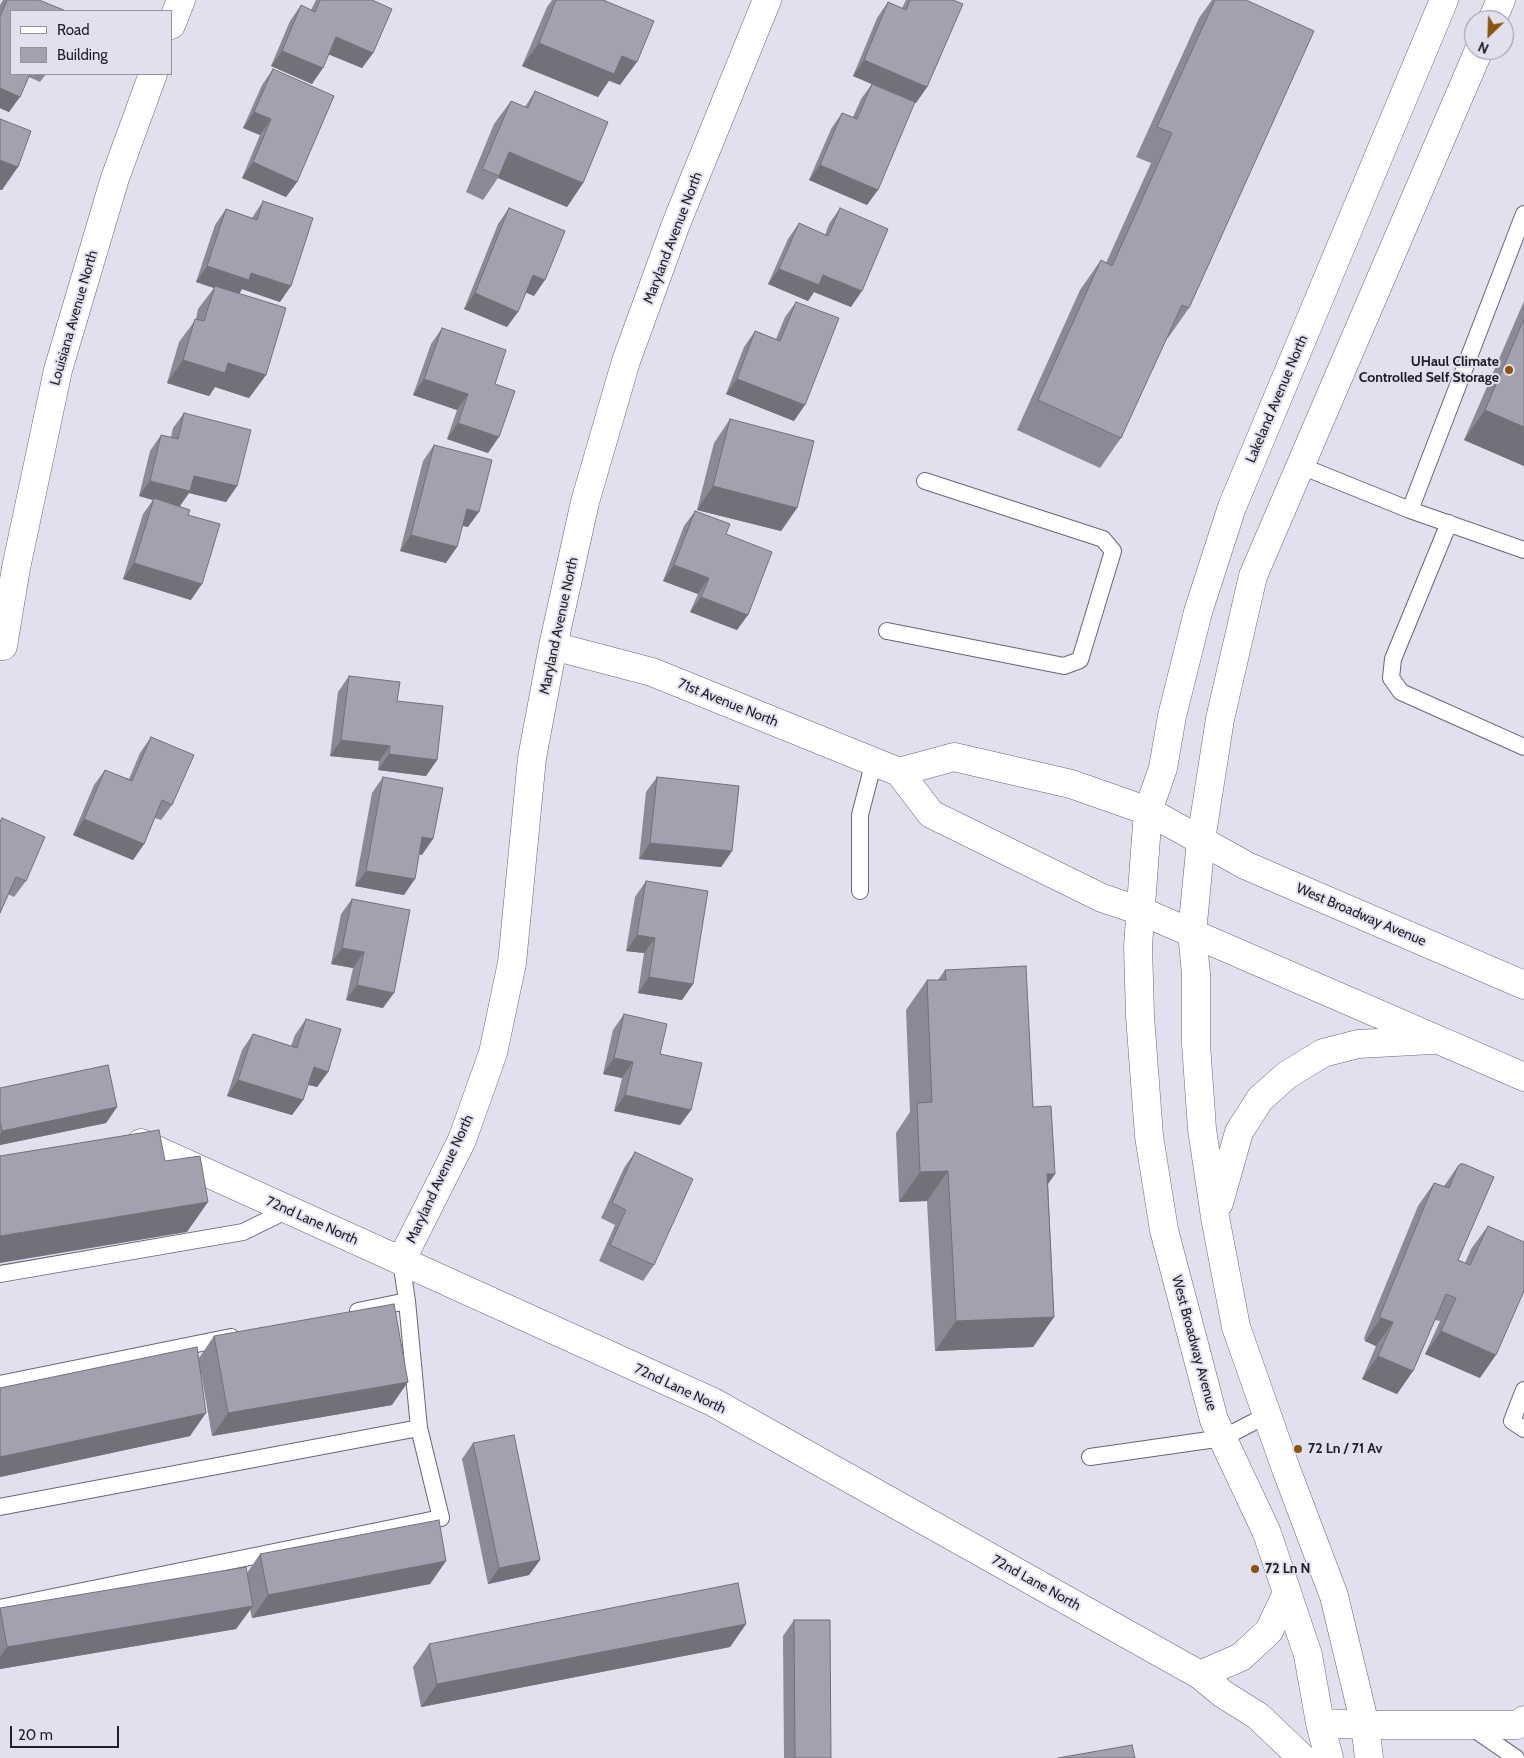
<!DOCTYPE html>
<style>
body{margin:0}
#map{position:relative;width:1524px;height:1758px;overflow:hidden;background:#e0e0ee;font-family:Cabin,sans-serif}
canvas{display:block}
.legend{position:absolute;left:10px;top:10px;width:162px;height:65px;box-sizing:border-box;background:#e0e0ee;border:1px solid #93939e;margin:0;padding:6px 9px;list-style:none;font-size:15px;color:#1f1f25}
.legend li{display:flex;align-items:center;gap:10px;height:25px}
.legend b{width:25px;border:1px solid #93939e}
.north{position:absolute;left:1464px;top:10px;width:50px;height:50px;box-sizing:border-box;background:#e0e0ee;border:1px solid #93939e;border-radius:50%;rotate:204deg;font-size:14px;font-weight:700;line-height:20px;text-align:center;color:#1f1f25}
.north::after{content:'';display:block;margin:auto;width:18px;height:22px;background:#8c530a;clip-path:polygon(50% 0,100% 100%,50% 72%,0 100%)}
.scale{position:absolute;left:10px;top:1726px;width:109px;height:22px;box-sizing:border-box;border:2px solid #1f1f25;border-top:0;padding-left:6px;font-size:15px;line-height:18px;white-space:nowrap;color:#1f1f25;-webkit-text-stroke:4px #e0e0ee;paint-order:stroke}
</style>
<div id="map">
<canvas width="1524" height="1758"></canvas>
<ul class="legend">
<li><b style="height:6px;background:#fff"></b>Road</li>
<li><b style="height:14px;background:#a1a1af"></b>Building</li>
</ul>
<div class="north">N</div>
<div class="scale">20 m</div>
</div>
<script>
const g = document.querySelector('canvas').getContext('2d');
g.lineJoin = 'round';
function poly(rows) {
  const path = new Path2D();
  for (const r of rows) {
    path.moveTo(r[0], r[1]);
    for (let i = 2; i < r.length; i += 2) path.lineTo(r[i], r[i + 1]);
  }
  return path;
}
function trace(path, color, width, dash) {
  g.strokeStyle = color;
  g.lineWidth = width;
  g.lineCap = dash ? 'butt' : 'round';
  g.setLineDash(dash || []);
  g.stroke(path);
}
function fill(path, color) {
  g.fillStyle = color;
  g.fill(path, 'evenodd');
}
function write(font, color, halo, rows, align = 'center') {
  g.font = font + ' Cabin,sans-serif';
  g.lineWidth = 4;
  g.setLineDash([]);
  g.textBaseline = 'middle';
  g.strokeStyle = halo;
  g.fillStyle = color;
  for (const [text, x, y, turn = 0] of rows) {
    g.save();
    g.translate(x, y);
    g.rotate((+turn || 0) * Math.PI / 180);
    g.textAlign = isNaN(turn) ? turn : align;
    if (halo) g.strokeText(text, 0, 0);
    g.fillText(text, 0, 0);
    g.restore();
  }
}
const lane = poly([
 [1301,466,1410,510,1524,550],
 [1410,510,1524,214],
 [1449,523,1393,659,1391,678,1401,692,1524,747],
 [887,631,1064,666,1080,660,1113,551,1103,539,925,481],
 [860,891,860,815,874,761],
 [0,1274,243,1232,288,1210],
 [358,1311,407,1301],
 [0,1384,231,1337],
 [1524,1390,1512,1421,1524,1429],
 [1090,1457,1223,1438,1267,1415],
 [0,1507,419,1428],
 [0,1608,441,1518,419,1428,407,1301,401,1261],
 [1471,1727,1516,1758]
]);
const street = poly([
 [171,25,181,0],
 [0,646,3,646,16,568,58,370,115,178,153,74],
 [553,646,652,672,899,772,931,814,1102,898,1141,911],
 [899,772,954,757,1071,784,1148,811],
 [141,1143,713,1402,1200,1675],
 [401,1261,462,1140,493,1053,512,963,532,758,553,646,585,502,626,361,676,224,767,0],
 [1365,1725,1517,1725,1524,1720]
]);
const secondary = poly([
 [1492,20,1501,0],
 [1148,811,1247,866,1524,985],
 [1141,911,1524,1077],
 [1219,1203,1239,1132,1260,1099,1287,1075,1323,1053,1358,1044,1432,1040],
 [1287,1593,1269,1631,1254,1645,1241,1657,1200,1675,1223,1694,1258,1716,1302,1758],
 [1320,1723,1365,1725],
 [1329,1758,1320,1723,1308,1655,1267,1533,1214,1420,1164,1230,1149,1136,1140,1016,1138,946,1148,811,1163,768,1172,716,1198,612,1232,507,1444,0],
 [1369,1758,1365,1725,1334,1596,1286,1469,1236,1327,1215,1217,1202,1129,1196,1044,1196,974,1192,933,1201,840,1220,719,1253,576,1479,50]
]);
trace(lane, '#676774', 18);
trace(street, '#676774', 29);
trace(secondary, '#676774', 29);
trace(lane, '#fff', 16);
trace(street, '#fff', 28);
trace(secondary, '#fff', 28);
fill(poly([
 [3,0,39,0,11,74,46,74,40,82,29,77,9,112,0,108,0,5],
 [316,0,372,0,373,53,362,68,329,54,312,84,271,66,290,21,301,5,311,10],
 [552,0,603,0,620,85,609,81,598,97,522,66,547,7],
 [906,0,953,0,927,87,916,103,915,102,867,205,809,180,831,129,842,113,853,117,861,99,872,84,853,76,877,18,888,2,902,8],
 [1212,0,1246,0,1189,308,1168,338,1167,337,1121,438,1100,468,1017,430,1080,290,1101,260,1106,263,1151,163,1136,157,1199,18],
 [273,69,297,182,286,197,242,178,260,135,243,128,262,85],
 [535,91,583,183,567,207,498,178,483,200,466,192,494,124,511,101,525,107],
 [263,201,280,302,242,289,239,294,266,375,249,398,215,387,209,396,167,383,179,342,196,319,198,309,214,288,196,282,215,225,226,209,252,218],
 [509,208,534,296,526,292,507,327,464,309,498,224],
 [840,208,851,307,814,292,808,301,768,284,788,239,799,223,825,235,829,224],
 [1524,301,1524,466,1464,440],
 [796,302,794,421,726,394,744,347,755,331,776,339,785,317],
 [442,328,495,384,488,453,447,439,457,410,413,395,431,344],
 [184,413,237,486,226,502,189,493,180,506,188,515,191,600,123,579,143,514,153,500,139,496,150,451,161,435,171,437,173,428],
 [730,419,797,508,781,531,697,510,714,443],
 [434,445,468,527,462,526,446,563,400,551,423,461],
 [695,511,726,534,737,630,690,612,698,594,663,581,684,526],
 [349,676,397,701,437,760,426,776,378,770,379,761,330,756,338,692],
 [151,737,172,805,161,820,155,818,144,844,133,860,73,835,94,785,105,770,129,779,140,753],
 [383,777,422,855,419,854,404,895,355,886,372,793],
 [657,777,732,851,721,867,639,859,646,792],
 [2,818,26,881,14,897,8,894,0,913,0,821],
 [646,881,693,984,682,1000,638,993,644,953,626,951,635,897],
 [352,899,383,1008,346,1000,353,968,331,964,341,914],
 [945,970,1033,1107,1055,1174,1048,1183,1054,1317,1033,1347,935,1351,927,1201,899,1202,896,1133,910,1112,906,1010,927,980,938,980],
 [624,1014,660,1054,691,1110,680,1125,614,1111,622,1078,603,1074,613,1030],
 [306,1019,328,1072,317,1087,308,1085,303,1100,292,1115,227,1096,242,1050,253,1034,291,1046,295,1035],
 [0,1088,117,1107,106,1123,0,1145],
 [635,1152,654,1265,643,1281,599,1261,615,1225,601,1218,624,1168],
 [1458,1166,1458,1260,1465,1263,1471,1249,1488,1226,1480,1378,1425,1354,1440,1321,1435,1320,1413,1371,1397,1394,1362,1379,1376,1346,1365,1341,1364,1338,1418,1206,1434,1183,1444,1186],
 [214,1336,392,1405,212,1436,201,1373,190,1436,0,1477,0,1388,199,1358],
 [473,1443,540,1560,529,1575,488,1584,462,1459],
 [260,1554,446,1561,430,1584,252,1618,250,1609,236,1629,0,1669,0,1608,247,1573],
 [794,1620,831,1758,784,1758,783,1636],
 [746,1624,730,1647,421,1707,413,1667,429,1644]
]), '#8a8a96');
fill(poly([
 [336,37,373,53,362,68,325,53],
 [539,43,622,56,637,62,620,85,609,80,598,97,522,66],
 [282,51,323,68,312,84,271,66],
 [864,60,927,87,916,103,853,76],
 [0,88,20,97,9,112,0,108],
 [254,112,271,119,260,135,243,128],
 [509,152,583,183,567,207,498,178],
 [0,160,18,167,2,190,0,190],
 [253,162,297,182,286,197,242,178],
 [820,165,878,190,867,205,809,180],
 [207,266,251,273,291,286,280,302,242,289,238,296,215,286,214,288,196,282],
 [779,269,823,275,862,291,851,307,814,292,808,301,768,284],
 [533,275,545,280,534,296,522,291],
 [475,293,518,312,507,327,464,309],
 [183,360,228,363,266,375,249,398,215,387,209,396,167,383],
 [424,379,468,394,457,410,413,395],
 [737,379,805,405,794,421,726,394],
 [1485,410,1524,427,1524,466,1464,440],
 [458,423,499,437,488,453,447,439],
 [194,476,237,486,226,502,189,493,179,507,154,498,153,500,139,496,150,481],
 [713,486,797,508,781,531,697,510],
 [467,509,479,512,468,527,456,524],
 [411,535,457,547,446,563,400,551],
 [134,563,202,584,191,600,123,579],
 [674,565,709,578,698,594,663,581],
 [701,597,748,615,737,630,690,612],
 [341,740,390,746,379,761,330,756],
 [389,754,437,760,426,776,378,770],
 [84,819,144,844,133,860,73,835],
 [422,837,433,839,422,855,411,852],
 [650,843,732,851,721,867,639,859],
 [366,871,415,879,404,895,355,886],
 [637,935,655,938,644,953,626,951],
 [342,948,364,952,353,968,331,964],
 [649,977,693,984,682,1000,638,993],
 [357,985,394,993,383,1008,346,1000],
 [614,1058,633,1062,622,1078,603,1074],
 [314,1067,328,1072,317,1087,303,1083],
 [238,1080,303,1100,292,1115,227,1096],
 [625,1095,691,1110,680,1125,614,1111],
 [117,1107,106,1123,0,1145,0,1134,2,1131],
 [948,1171,927,1201,899,1202,920,1172],
 [1047,1174,1055,1174,1034,1204],
 [208,1202,187,1232,0,1263,0,1236],
 [1054,1317,1033,1347,935,1351,956,1321],
 [1381,1318,1393,1322,1376,1346,1365,1341],
 [1441,1331,1496,1355,1480,1378,1425,1354],
 [1378,1356,1413,1371,1397,1394,1362,1379],
 [408,1382,392,1405,212,1436,228,1413],
 [206,1413,190,1436,0,1477,0,1457],
 [540,1560,529,1575,488,1584,499,1568],
 [446,1561,430,1584,252,1618,268,1595],
 [253,1606,236,1629,0,1669,0,1657,7,1647],
 [746,1624,730,1647,421,1707,437,1684]
]), '#71717a');
const building = poly([
 [7,0,39,0,66,11,11,11,11,74,30,74,20,97,0,88,0,17,7,0],
 [320,0,372,0,392,9,373,53,336,37,323,68,282,51,301,5,315,12,320,0],
 [556,0,603,0,654,21,637,62,622,56,614,74,539,43,556,0],
 [910,0,953,0,963,4,927,87,864,60,888,2,906,10,910,0],
 [1215,0,1246,0,1314,31,1189,308,1182,305,1121,438,1038,400,1101,260,1112,266,1172,133,1157,127,1215,0],
 [273,69,334,96,297,182,253,162,271,119,254,112,273,69],
 [872,84,915,102,878,190,820,165,842,113,857,119,872,84],
 [535,91,608,122,583,183,509,152,499,176,482,169,511,101,528,108,535,91],
 [0,119,31,131,18,167,0,160,0,119],
 [263,201,313,218,291,286,251,273,249,280,207,266,226,209,257,220,263,201],
 [509,208,565,231,545,280,533,275,518,312,475,293,509,208],
 [840,208,888,229,862,291,823,275,819,285,779,269,799,223,828,236,840,208],
 [215,286,286,308,266,375,228,363,225,373,183,360,195,319,204,321,215,286],
 [796,302,839,318,805,405,737,379,755,331,780,341,796,302],
 [1524,319,1524,427,1485,410,1524,319],
 [442,328,506,350,495,384,515,391,499,437,458,423,468,394,424,379,442,328],
 [184,413,251,430,237,486,194,476,190,491,150,481,161,435,178,439,184,413],
 [730,419,814,441,797,508,713,486,730,419],
 [434,445,492,460,479,512,467,509,457,547,411,535,434,445],
 [154,498,190,510,188,515,220,524,202,584,134,563,154,498],
 [695,511,730,524,726,534,772,552,748,615,701,597,709,578,674,565,695,511],
 [349,676,400,682,397,701,443,706,437,760,389,754,390,746,341,740,349,676],
 [151,737,194,755,172,805,162,800,144,844,84,819,105,770,132,781,151,737],
 [383,777,443,788,433,839,422,837,415,879,366,871,383,777],
 [657,777,739,786,732,851,650,843,657,777],
 [2,818,45,837,26,881,16,877,0,913,0,822,2,818],
 [646,881,708,891,693,984,649,977,655,938,637,935,646,881],
 [352,899,410,910,394,993,357,985,364,952,342,948,352,899],
 [1026,966,1033,1107,1051,1106,1055,1174,1047,1174,1054,1317,956,1321,948,1171,920,1172,917,1103,932,1102,927,980,946,980,945,970,1026,966],
 [624,1014,667,1024,660,1054,702,1063,691,1110,625,1095,633,1062,614,1058,624,1014],
 [306,1019,341,1029,328,1072,314,1067,303,1100,238,1080,253,1034,297,1048,306,1019],
 [108,1065,117,1107,2,1131,0,1121,0,1088,108,1065],
 [159,1130,165,1161,200,1156,208,1202,0,1236,0,1156,159,1130],
 [635,1152,693,1179,654,1265,610,1245,626,1210,612,1203,635,1152],
 [1461,1164,1464,1164,1494,1177,1458,1260,1470,1265,1488,1226,1524,1242,1524,1291,1496,1355,1441,1331,1456,1298,1446,1294,1413,1371,1378,1356,1393,1322,1381,1318,1380,1315,1434,1183,1449,1188,1458,1166,1461,1164],
 [394,1304,408,1382,228,1413,214,1336,394,1304],
 [197,1347,206,1413,0,1457,0,1388,197,1347],
 [514,1435,540,1560,499,1568,473,1443,514,1435],
 [439,1520,446,1561,268,1595,260,1554,439,1520],
 [246,1567,253,1606,7,1647,0,1608,246,1567],
 [738,1583,746,1624,437,1684,429,1644,738,1583],
 [794,1620,830,1620,831,1758,795,1758,794,1620],
 [1132,1745,1135,1758,1058,1758,1132,1745]
]);
fill(building, '#a1a1af');
trace(building, '#71717a', 1);
for (const [x, y, r, color] of [
 [1509,370,5,"#8c530a"],
 [1298,1449,5,"#8c530a"],
 [1255,1569,5,"#8c530a"]
]) {
  const dot = new Path2D();
  dot.arc(x, y, r, 0, 2 * Math.PI);
  g.fillStyle = color;
  g.fill(dot);
  trace(dot, '#e0e0ee', 2);
}
write('14px', '#1f1f25', '#e0e0ee', [
 ["Maryland Avenue North",673,238,-69],
 ["Louisiana Avenue North",74,318,-74],
 ["Lakeland Avenue North",1277,399,-67],
 ["Maryland Avenue North",559,626,-78],
 ["71st Avenue North",728,703,22],
 ["West Broadway Avenue",1361,915,23],
 ["Maryland Avenue North",440,1179,-65],
 ["72nd Lane North",312,1221,24],
 ["West Broadway Avenue",1194,1343,75],
 ["72nd Lane North",680,1389,25],
 ["72nd Lane North",1036,1583,29]
]);
write('bold 14px', '#1f1f25', '#e0e0ee', [
 ["UHaul Climate",1499,362,"right"],
 ["Controlled Self Storage",1499,378,"right"],
 ["72 Ln / 71 Av",1308,1449],
 ["72 Ln N",1265,1569]
], 'left');
</script>
